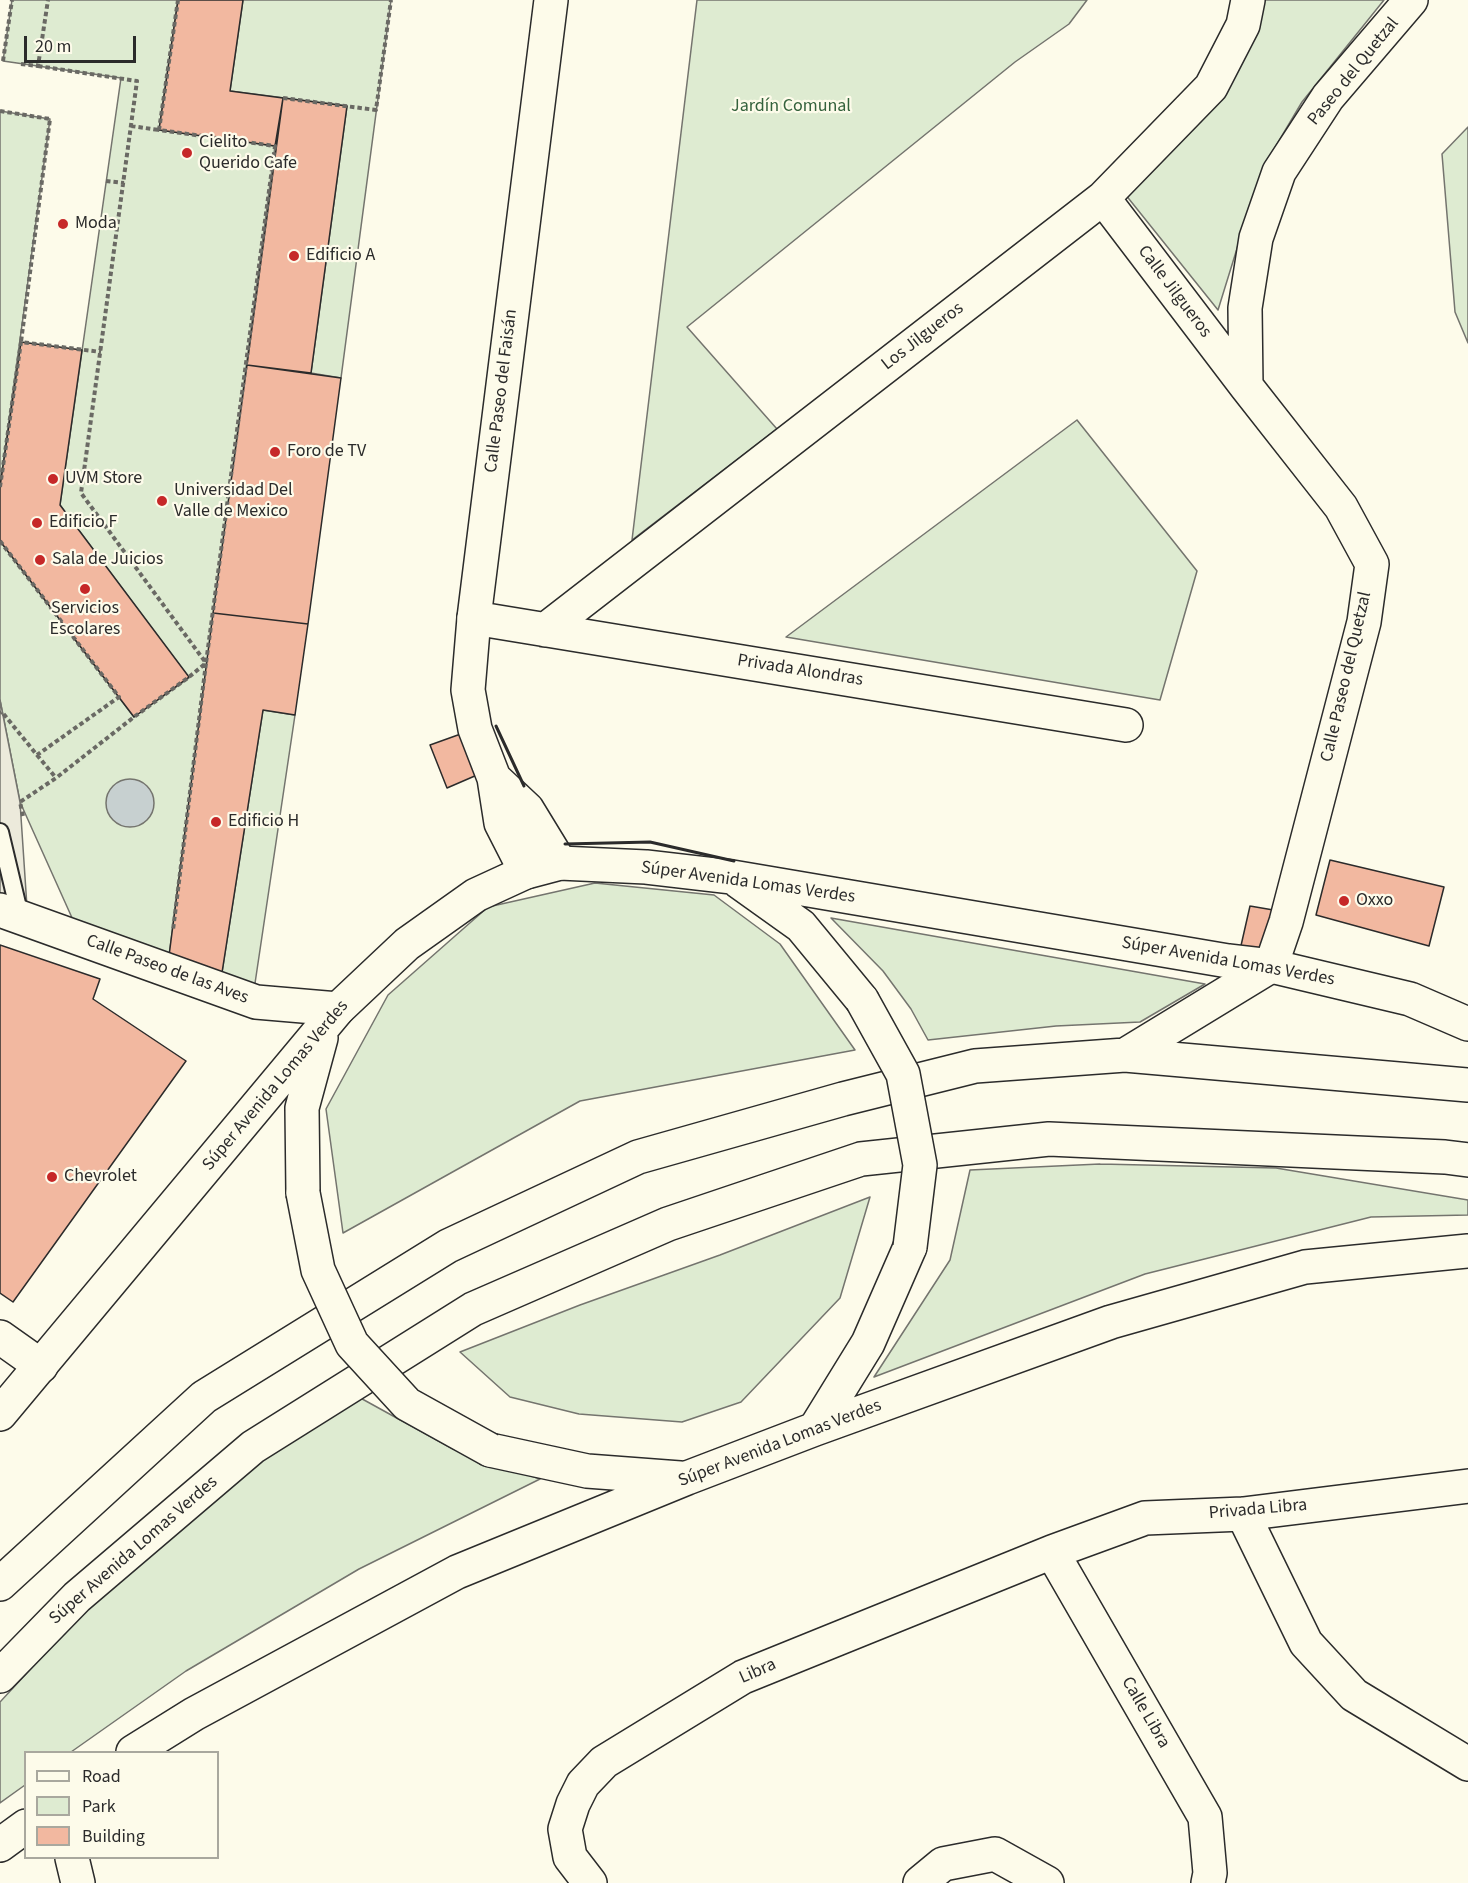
<!DOCTYPE html>
<meta charset="utf-8">
<style>
body{margin:0}
#map{position:relative;width:1468px;height:1883px;overflow:hidden;background:#fdfbea;font-family:"Source Sans 3",sans-serif}
canvas{display:block}
.legend{position:absolute;left:24px;top:1751px;width:195px;height:108px;box-sizing:border-box;background:#fdfbea;border:2px solid #a9a89e;margin:0;padding:8px 10px;list-style:none;font-size:18px;color:#2b2b2b}
.legend li{display:flex;align-items:center;gap:12px;height:30px}
.legend b{width:30px;border:2px solid #a9a89e}
.scale{position:absolute;left:24px;top:36px;width:112px;height:27px;box-sizing:border-box;border:3px solid #2b2b2b;border-top:0;padding-left:8px;font-size:18px;line-height:21px;white-space:nowrap;color:#2b2b2b;-webkit-text-stroke:4px #fdfbea;paint-order:stroke}
</style>
<div id="map">
<canvas width="1468" height="1883"></canvas>
<ul class="legend">
<li><b style="height:8px;background:#fdfbea"></b>Road</li>
<li><b style="height:16px;background:#deebd1"></b>Park</li>
<li><b style="height:16px;background:#f2b8a0"></b>Building</li>
</ul>
<div class="scale">20 m</div>
</div>
<script>
const g = document.querySelector('canvas').getContext('2d');
g.lineJoin = 'round';
function fill(path, color) {
  g.fillStyle = color;
  g.fill(path, 'evenodd');
}
function poly(rows) {
  const path = new Path2D();
  for (const r of rows) {
    if (r.length === 3) {
      path.moveTo(r[0] + r[2], r[1]);
      path.arc(r[0], r[1], r[2], 0, 2 * Math.PI);
      continue;
    }
    path.moveTo(r[0], r[1]);
    for (let i = 2; i < r.length; i += 2) path.lineTo(r[i], r[i + 1]);
  }
  return path;
}
function trace(path, color, width, dash) {
  g.strokeStyle = color;
  g.lineWidth = width;
  g.lineCap = dash ? 'butt' : 'round';
  g.setLineDash(dash || []);
  g.stroke(path);
}
function write(font, color, halo, rows, align = 'center') {
  g.font = font + ' "Source Sans 3",sans-serif';
  g.lineWidth = 4.5;
  g.setLineDash([]);
  g.textBaseline = 'middle';
  g.strokeStyle = halo;
  g.fillStyle = color;
  for (const [text, x, y, turn = 0] of rows) {
    g.save();
    g.translate(x, y);
    g.rotate((+turn || 0) * Math.PI / 180);
    g.textAlign = isNaN(turn) ? turn : align;
    if (halo) g.strokeText(text, 0, 0);
    g.fillText(text, 0, 0);
    g.restore();
  }
}
const green = poly([
 [12,0,178,0,159,130,275,146,169,956,73,920,20,802,0,700,0,541,134,717,189,678,60,505,121,78,3,61,12,0],
 [243,0,391,0,341,378,311,373,347,106,230,91,243,0],
 [697,0,1087,0,1069,24,1015,62,687,327,777,429,632,540,697,0],
 [1254,0,1384,0,1302,102,1267,161,1248,213,1218,310,1121,189,1254,0],
 [0,111,50,119,0,487,0,111],
 [1468,127,1468,343,1455,312,1442,154,1468,127],
 [1077,420,1197,571,1160,700,786,637,1077,420],
 [263,710,295,715,254,990,221,979,263,710],
 [595,883,714,895,780,944,855,1050,580,1101,343,1233,326,1109,388,995,488,907,595,883],
 [831,918,1205,984,1140,1022,1056,1026,928,1040,911,1009,883,971,831,918],
 [1100,1164,1276,1168,1468,1200,1468,1215,1371,1217,1145,1274,874,1377,950,1260,970,1170,1100,1164],
 [870,1197,840,1298,741,1402,682,1422,579,1414,510,1397,460,1352,580,1305,720,1255,870,1197],
 [355,1395,453,1449,540,1479,359,1569,186,1671,71,1752,26,1752,25,1785,0,1803,0,1702,88,1607,233,1481,355,1395]
]);
fill(green, '#deebd1');
trace(green, '#74746e', 1.5);
const parking = poly([
 [0,700,20,802,27,907,0,899,0,700]
]);
fill(parking, '#eceadb');
trace(parking, '#74746e', 1.5);
const water = poly([
 [130,803,24]
]);
fill(water, '#c7d0d0');
trace(water, '#74746e', 1.5);
const building = poly([
 [178,0,243,0,230,91,283,98,275,146,159,130,178,0],
 [283,98,347,106,311,373,247,365,283,98],
 [21,342,82,350,60,505,189,677,134,717,0,541,0,487,21,342],
 [247,365,341,378,308,624,213,613,247,365],
 [213,613,308,624,295,715,263,710,221,979,169,956,213,613],
 [469,731,484,772,447,788,430,745,469,731],
 [1330,860,1444,887,1429,946,1316,915,1330,860],
 [1250,906,1285,912,1274,956,1240,950,1250,906],
 [0,945,100,979,93,999,186,1061,13,1302,0,1293,0,945]
]);
fill(building, '#f2b8a0');
trace(building, '#2b2b2b', 1.5);
const service = poly([
 [0,832,20,916]
]);
const minor = poly([
 [1103,198,1246,386,1341,507,1372,564,1364,622,1286,922,1271,966],
 [1246,386,1245,308,1256,238,1279,172,1328,97,1411,0],
 [474,618,1126,725],
 [545,630,1103,198,1211,87,1243,25,1248,0],
 [0,910,256,1002,338,1009],
 [0,1337,41,1366],
 [1243,1514,1306,1643,1354,1695,1468,1764],
 [1052,1552,1205,1817,1210,1873,1208,1883],
 [72,1858,78,1883],
 [590,1883,570,1857,565,1829,573,1804,583,1784,604,1762,743,1677,1052,1552,1145,1518,1243,1514,1468,1486],
 [920,1883,943,1864,995,1854,1047,1883]
]);
const tertiary = poly([
 [551,0,474,618,468,690,475,729,494,778,527,809,560,863],
 [494,778,501,823,526,872]
]);
const secondary = poly([
 [738,881,801,926,862,1000],
 [303,1193,302,1108,321,1038],
 [0,1414,338,1009,407,944,476,895,526,872,560,863,646,867,732,877,1228,961,1271,966,1410,999,1468,1024],
 [815,1429,868,1343,910,1247],
 [490,1450,587,1471,680,1478],
 [133,1752,194,1714,457,1572,687,1478,815,1429,1111,1322,1305,1267,1468,1251],
 [0,1845,26,1826]
]);
const primary = poly([
 [1125,1055,1271,966],
 [0,1584,204,1397,448,1246,638,1157,843,1099,975,1066,1125,1055,1468,1085],
 [0,1676,77,1597,253,1447,473,1309,668,1224,861,1159,1049,1139,1445,1157,1468,1160]
]);
trace(service, '#2b2b2b', 20);
trace(minor, '#2b2b2b', 36);
trace(tertiary, '#2b2b2b', 36);
trace(secondary, '#2b2b2b', 36);
trace(primary, '#2b2b2b', 36);
trace(poly([
 [3,61,12,0],
 [21,64,38,66,48,0],
 [38,66,137,81,81,493,206,663,173,930],
 [283,98,376,110,391,0],
 [0,111,50,119,21,342],
 [131,126,159,130],
 [106,181,124,183],
 [0,487,21,342,101,352],
 [0,541,119,697,37,755,2,712,0,713],
 [37,755,56,778],
 [23,816,20,802,56,778,134,717,189,677,206,663,275,146,159,130,178,0,175,0]
]), '#6a6964', 4, [4.5, 3]);
trace(service, '#fdfbea', 16);
trace(minor, '#fdfbea', 33);
trace(tertiary, '#fdfbea', 33);
trace(secondary, '#fdfbea', 33);
trace(primary, '#fdfbea', 33);
const secondaryBridge = poly([
 [862,1000,903,1074,920,1165,910,1247],
 [303,1193,318,1270,352,1344,407,1404,490,1450]
]);
trace(secondaryBridge, '#2b2b2b', 36, []);
trace(secondaryBridge, '#fdfbea', 33);
trace(poly([
 [496,726,524,786],
 [565,844,650,842,734,861]
]), '#2b2b2b', 3);
for (const [x, y, r, color] of [
 [187,153,6,"#c62828"],
 [63,224,6,"#c62828"],
 [294,256,6,"#c62828"],
 [275,452,6,"#c62828"],
 [53,479,6,"#c62828"],
 [162,501,6,"#c62828"],
 [37,523,6,"#c62828"],
 [40,560,6,"#c62828"],
 [85,589,6,"#c62828"],
 [216,822,6,"#c62828"],
 [1344,901,6,"#c62828"],
 [52,1177,6,"#c62828"]
]) {
  const dot = new Path2D();
  dot.arc(x, y, r, 0, 2 * Math.PI);
  g.fillStyle = color;
  g.fill(dot);
  trace(dot, '#fdfbea', 2);
}
write('18px', '#2b2b2b', '#fdfbea', [
 ["Paseo del Quetzal",1354,72,-51],
 ["Calle Jilgueros",1174,292,53],
 ["Los Jilgueros",923,337,-38],
 ["Calle Paseo del Faisán",502,391,-83],
 ["Privada Alondras",800,671,9],
 ["Calle Paseo del Quetzal",1347,677,-77],
 ["Súper Avenida Lomas Verdes",748,883,8],
 ["Súper Avenida Lomas Verdes",1228,962,10],
 ["Calle Paseo de las Aves",167,970,20],
 ["Súper Avenida Lomas Verdes",276,1086,-50],
 ["Súper Avenida Lomas Verdes",780,1444,-21],
 ["Privada Libra",1258,1510,-5],
 ["Súper Avenida Lomas Verdes",134,1551,-41],
 ["Libra",758,1672,-24],
 ["Calle Libra",1145,1713,60]
]);
write('18px', '#34623c', '#fdfbea', [
 ["Jardín Comunal",791,107]
]);
write('18px', '#2b2b2b', '#fdfbea', [
 ["Cielito",199,143],
 ["Querido Cafe",199,164],
 ["Moda",75,224],
 ["Edificio A",306,256],
 ["Foro de TV",287,452],
 ["UVM Store",65,479],
 ["Universidad Del",174,491],
 ["Valle de Mexico",174,512],
 ["Edificio F",49,523],
 ["Sala de Juicios",52,560],
 ["Servicios",85,609,"center"],
 ["Escolares",85,630,"center"],
 ["Edificio H",228,822],
 ["Oxxo",1356,901],
 ["Chevrolet",64,1177]
], 'left');
</script>
